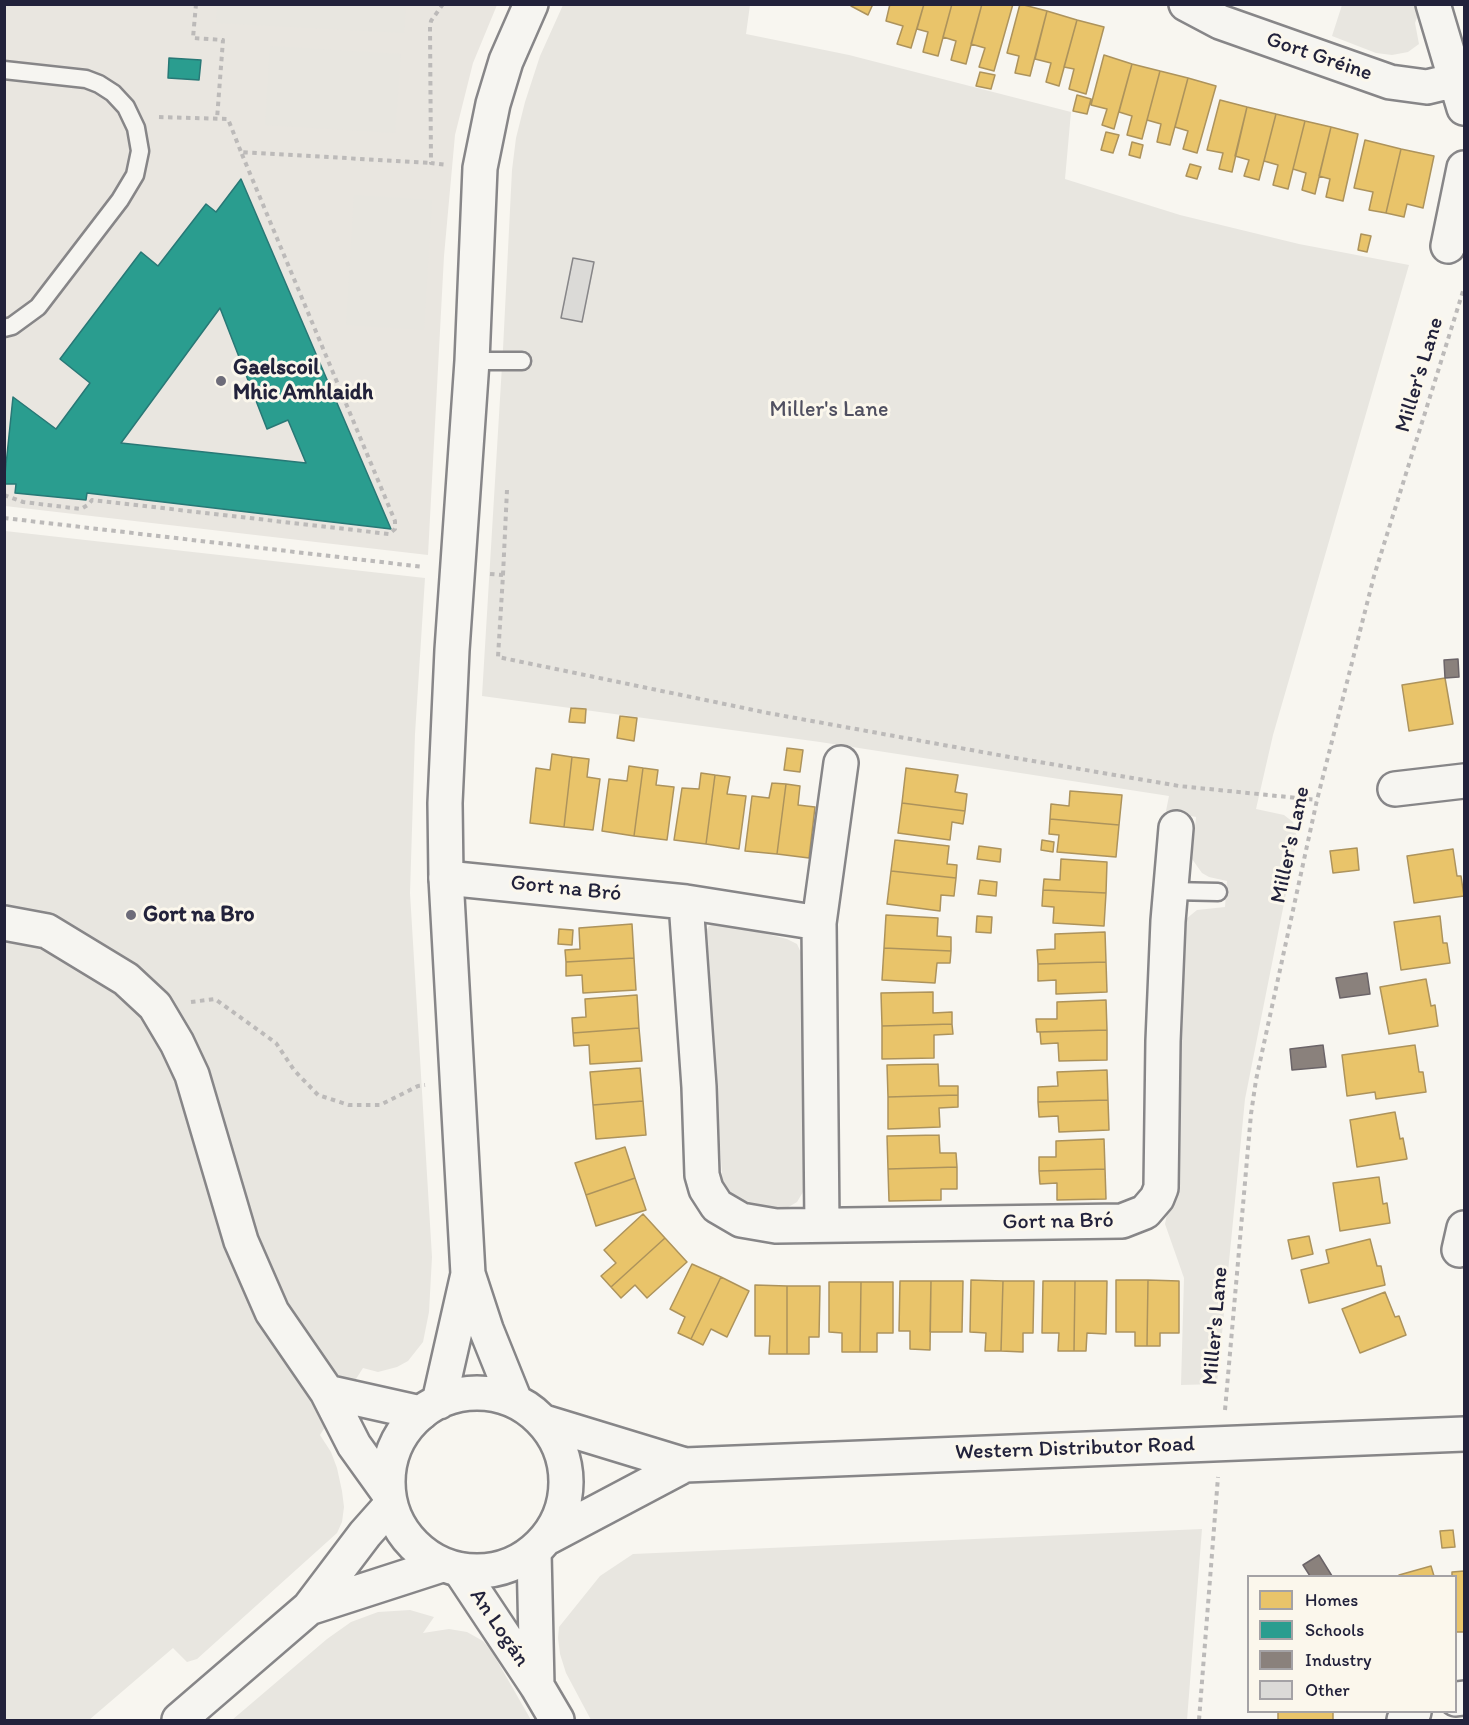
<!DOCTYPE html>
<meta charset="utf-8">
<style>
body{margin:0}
#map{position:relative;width:1469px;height:1725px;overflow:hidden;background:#f8f6f0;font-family:Itim,sans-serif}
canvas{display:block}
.frame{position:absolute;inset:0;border:6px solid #22223b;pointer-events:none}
.legend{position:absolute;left:1247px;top:1575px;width:210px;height:138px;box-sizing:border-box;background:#fbf7ec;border:2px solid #a4a2a5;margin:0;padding:8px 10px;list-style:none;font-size:18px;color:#22223b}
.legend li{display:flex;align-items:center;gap:12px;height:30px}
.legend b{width:30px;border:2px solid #a4a2a5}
</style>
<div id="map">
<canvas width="1469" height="1725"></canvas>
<div class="frame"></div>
<ul class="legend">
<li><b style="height:16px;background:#e9c46a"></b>Homes</li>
<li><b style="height:16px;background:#2a9d8f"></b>Schools</li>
<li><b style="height:16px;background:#8a817c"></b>Industry</li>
<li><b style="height:16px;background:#dbdad7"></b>Other</li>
</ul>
</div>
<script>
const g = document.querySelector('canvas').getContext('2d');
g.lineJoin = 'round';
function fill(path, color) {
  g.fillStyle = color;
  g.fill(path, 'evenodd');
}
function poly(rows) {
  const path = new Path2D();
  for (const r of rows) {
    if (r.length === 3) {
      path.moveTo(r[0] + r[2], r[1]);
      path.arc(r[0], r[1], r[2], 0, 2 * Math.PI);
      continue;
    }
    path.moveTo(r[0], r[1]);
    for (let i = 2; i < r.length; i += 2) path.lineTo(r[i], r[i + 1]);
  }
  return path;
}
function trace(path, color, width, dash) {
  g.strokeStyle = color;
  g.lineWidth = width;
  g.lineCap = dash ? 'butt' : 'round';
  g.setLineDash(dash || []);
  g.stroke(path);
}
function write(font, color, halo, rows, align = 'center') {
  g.font = font + ' Itim,sans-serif';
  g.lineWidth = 6;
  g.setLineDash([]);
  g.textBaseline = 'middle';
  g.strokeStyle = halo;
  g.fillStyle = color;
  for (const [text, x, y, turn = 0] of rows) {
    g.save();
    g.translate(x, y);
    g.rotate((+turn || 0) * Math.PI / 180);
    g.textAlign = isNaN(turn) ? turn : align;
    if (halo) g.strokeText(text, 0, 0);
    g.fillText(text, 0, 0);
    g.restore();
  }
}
fill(poly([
 [5,5,497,5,473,63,455,135,444,256,428,555,5,506]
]), '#e9e6e0');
fill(poly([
 [217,5,406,5,404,33,216,23],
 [563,5,750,5,746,34,849,55,1071,112,1065,179,1180,215,1299,244,1409,265,1273,735,1256,809,1284,815,1293,822,1297,838,1245,1099,1217,1384,1181,1385,1184,1278,1165,1224,1167,1214,1176,1199,1180,1177,1179,976,1181,926,1186,919,1197,910,1225,907,1227,881,1209,877,1202,873,1192,859,1196,817,1166,811,1169,796,820,742,482,696,503,349,512,170,516,138,525,102,540,56],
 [1342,5,1417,5,1419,12,1415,23,1419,44,1408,52,1392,55,1376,53,1332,36],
 [270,46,401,54,395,133,265,125],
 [354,195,432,200,424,330,346,325],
 [5,531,425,578,415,734,410,893,432,1257,429,1312,423,1342,408,1361,397,1367,378,1372,363,1368,320,1435,331,1452,337,1468,342,1491,344,1507,342,1522,337,1533,197,1659,187,1662,173,1648,89,1720,5,1720],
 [715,923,723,923,787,939,797,944,802,955,805,1174,803,1192,797,1202,785,1209,744,1202,723,1188,706,940,706,931,709,926],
 [1202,1529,1187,1720,591,1720,566,1673,560,1654,558,1638,559,1627,600,1576,633,1554],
 [410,1610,434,1617,423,1633,449,1629,467,1632,483,1641,491,1650,531,1720,232,1720,327,1639,351,1622,378,1612]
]), '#e8e6e0');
const homes = poly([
 [852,4,873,4,868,15,851,6,852,4],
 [890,4,924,4,911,48,897,44,903,26,886,21,890,4],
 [924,4,952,4,938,56,923,52,928,32,917,29,924,4],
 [952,4,982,4,966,64,951,60,956,41,943,37,952,4],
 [982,4,1013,4,994,71,979,67,985,48,971,44,982,4],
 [1020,4,1047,11,1030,76,1015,73,1019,56,1007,53,1020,4],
 [1047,11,1077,20,1059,86,1046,82,1051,63,1035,59,1047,11],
 [1077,20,1104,27,1086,94,1069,89,1074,69,1064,67,1077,20],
 [1104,55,1132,64,1114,129,1102,125,1107,109,1091,105,1104,55],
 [1132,64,1160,71,1142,139,1127,135,1132,116,1119,112,1132,64],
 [1160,71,1188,78,1170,145,1157,142,1161,124,1147,120,1160,71],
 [980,72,995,75,991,89,976,86,980,72],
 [1188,78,1216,86,1197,153,1183,149,1188,131,1175,127,1188,78],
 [1077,95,1091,99,1087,114,1073,111,1077,95],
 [1220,100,1247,107,1232,172,1219,169,1223,153,1207,150,1220,100],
 [1247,107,1276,114,1259,180,1244,176,1249,160,1235,156,1247,107],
 [1276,114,1305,121,1288,189,1273,185,1278,165,1264,161,1276,114],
 [1305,121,1331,127,1315,194,1302,190,1306,173,1293,169,1305,121],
 [1331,127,1358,134,1343,201,1326,197,1330,179,1319,176,1331,127],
 [1106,132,1119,135,1113,153,1101,150,1106,132],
 [1365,140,1401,149,1386,213,1369,210,1373,192,1354,188,1365,140],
 [1132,142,1143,145,1140,158,1129,155,1132,142],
 [1401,149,1434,156,1423,208,1407,204,1404,217,1386,213,1401,149],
 [1190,164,1201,167,1197,179,1186,176,1190,164],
 [1361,234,1371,236,1367,252,1358,250,1361,234],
 [1445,678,1453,724,1409,731,1402,685,1445,678],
 [571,708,586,709,585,723,569,722,571,708],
 [620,716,637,718,634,741,617,738,620,716],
 [787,748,803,750,800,772,784,770,787,748],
 [552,754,572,757,564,827,530,823,536,768,550,770,552,754],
 [572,757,589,759,587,777,600,779,593,830,564,827,572,757],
 [629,766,643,768,634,836,602,831,609,779,627,781,629,766],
 [643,768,658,770,656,785,674,787,667,840,634,836,643,768],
 [906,768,958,775,955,792,967,794,965,811,902,803,906,768],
 [701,773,715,775,706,844,674,840,682,788,699,789,701,773],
 [715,775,730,777,727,794,746,796,739,849,706,844,715,775],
 [772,783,786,784,777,854,745,851,752,796,769,798,772,783],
 [786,784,800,786,798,805,815,807,809,858,777,854,786,784],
 [1070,791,1122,795,1119,825,1050,819,1051,804,1069,806,1070,791],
 [902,803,965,811,963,824,952,822,950,840,898,833,902,803],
 [1050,819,1119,825,1116,857,1057,852,1059,835,1049,834,1050,819],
 [895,840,949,846,947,864,957,865,956,878,891,871,895,840],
 [1042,840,1054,842,1053,852,1041,850,1042,840],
 [979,846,1001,849,1000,862,977,859,979,846],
 [1357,848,1359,870,1333,873,1330,851,1357,848],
 [1453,849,1457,876,1461,876,1464,896,1414,903,1407,856,1453,849],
 [1061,859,1107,862,1106,893,1043,890,1044,879,1060,880,1061,859],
 [891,871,956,878,954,896,941,895,940,911,887,904,891,871],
 [980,880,997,882,996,896,978,894,980,880],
 [1043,890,1106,893,1104,926,1053,923,1054,907,1042,906,1043,890],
 [886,915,938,918,937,936,951,937,951,951,884,948,886,915],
 [977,916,992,917,991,933,976,932,977,916],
 [1440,916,1443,943,1447,943,1450,963,1401,970,1394,922,1440,916],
 [632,924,634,958,566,962,565,950,580,949,579,928,632,924],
 [559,929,573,930,572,945,558,944,559,929],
 [1105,932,1106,962,1038,964,1037,950,1055,949,1055,934,1105,932],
 [884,948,951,951,950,963,937,963,935,983,882,980,884,948],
 [634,958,636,990,583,993,582,975,566,976,566,962,634,958],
 [1106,962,1107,992,1056,994,1056,980,1038,981,1038,964,1106,962],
 [1426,979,1431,1006,1435,1005,1438,1026,1389,1034,1380,987,1426,979],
 [933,992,933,1013,952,1012,952,1024,882,1026,881,993,933,992],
 [637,995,639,1028,573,1033,572,1018,586,1017,585,999,637,995],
 [1106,1000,1107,1030,1037,1032,1036,1019,1057,1019,1057,1002,1106,1000],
 [952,1024,953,1034,934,1035,934,1058,882,1059,882,1026,952,1024],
 [639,1028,642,1061,590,1064,589,1045,574,1046,573,1033,639,1028],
 [1107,1030,1107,1060,1059,1061,1058,1043,1041,1044,1040,1032,1107,1030],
 [1415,1045,1419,1072,1423,1072,1426,1092,1376,1099,1375,1092,1347,1096,1342,1055,1415,1045],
 [938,1064,939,1086,958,1086,958,1095,888,1097,887,1065,938,1064],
 [640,1068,643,1101,593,1105,590,1072,640,1068],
 [1107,1070,1108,1100,1038,1102,1038,1087,1058,1086,1057,1072,1107,1070],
 [958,1095,958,1107,939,1108,940,1127,888,1129,888,1097,958,1095],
 [1108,1100,1109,1130,1059,1132,1058,1116,1039,1117,1038,1102,1108,1100],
 [643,1101,646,1135,596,1139,593,1105,643,1101],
 [1395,1112,1400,1139,1403,1138,1407,1159,1357,1167,1350,1120,1395,1112],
 [939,1135,940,1153,956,1153,957,1167,888,1169,887,1136,939,1135],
 [1104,1139,1105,1169,1039,1171,1039,1157,1056,1157,1056,1141,1104,1139],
 [625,1147,635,1178,586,1195,575,1163,625,1147],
 [957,1167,957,1189,941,1189,941,1200,889,1201,888,1169,957,1167],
 [1105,1169,1106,1199,1057,1200,1057,1183,1040,1184,1039,1171,1105,1169],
 [1379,1177,1383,1204,1387,1203,1390,1223,1340,1231,1333,1183,1379,1177],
 [635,1178,646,1210,596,1226,586,1195,635,1178],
 [643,1214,665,1238,611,1287,601,1276,616,1263,604,1250,643,1214],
 [1309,1236,1313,1254,1292,1259,1288,1240,1309,1236],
 [665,1238,687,1262,647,1298,635,1285,621,1298,611,1287,665,1238],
 [1370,1239,1377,1266,1381,1266,1385,1285,1309,1303,1301,1270,1329,1263,1326,1250,1370,1239],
 [692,1264,721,1277,691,1339,678,1333,685,1317,670,1309,692,1264],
 [721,1277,749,1291,727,1337,711,1329,703,1345,691,1339,721,1277],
 [971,1280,1003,1281,1001,1351,985,1351,986,1333,970,1332,971,1280],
 [1116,1280,1148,1280,1147,1346,1135,1346,1135,1332,1116,1332,1116,1280],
 [1148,1280,1179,1281,1179,1333,1160,1333,1160,1346,1147,1346,1148,1280],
 [900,1281,931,1281,930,1350,910,1349,910,1331,899,1331,900,1281],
 [931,1281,963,1281,962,1332,930,1332,931,1281],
 [1003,1281,1034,1281,1033,1333,1023,1333,1023,1352,1001,1351,1003,1281],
 [1043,1281,1075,1281,1074,1351,1058,1351,1059,1333,1042,1333,1043,1281],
 [1075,1281,1107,1281,1106,1334,1087,1333,1086,1351,1074,1351,1075,1281],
 [829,1282,861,1282,860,1352,842,1352,842,1333,829,1332,829,1282],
 [861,1282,893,1282,893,1333,877,1333,877,1352,860,1352,861,1282],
 [755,1285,787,1286,787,1354,769,1354,770,1336,755,1336,755,1285],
 [787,1286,820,1286,819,1337,809,1337,809,1354,787,1354,787,1286],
 [1385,1292,1395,1317,1399,1316,1406,1335,1360,1353,1342,1309,1385,1292],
 [1453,1530,1455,1547,1442,1548,1440,1531,1453,1530],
 [1431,1566,1434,1576,1399,1576,1399,1575,1431,1566],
 [1464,1571,1464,1632,1456,1632,1456,1576,1452,1576,1452,1572,1464,1571],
 [1278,1712,1333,1712,1333,1720,1278,1720,1278,1712]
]);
fill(homes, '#e9c46a');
trace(homes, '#ad935c', 1.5);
const schools = poly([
 [169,58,201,60,199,80,168,78,169,58],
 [241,179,391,529,87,493,86,500,15,493,16,484,4,484,13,397,56,429,90,383,60,359,141,252,158,266,206,204,216,212,241,179],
 [220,308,267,429,288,420,306,463,121,443,220,308]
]);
fill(schools, '#2a9d8f');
trace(schools, '#287876', 1.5);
const industry = poly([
 [1458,659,1459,677,1445,678,1444,660,1458,659],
 [1367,973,1370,994,1340,998,1336,978,1367,973],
 [1323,1045,1326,1067,1292,1070,1290,1049,1323,1045],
 [1319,1555,1332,1576,1310,1576,1303,1565,1319,1555]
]);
fill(industry, '#8a817c');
trace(industry, '#6b6468', 1.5);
const building = poly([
 [573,258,594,262,582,322,561,318,573,258]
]);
fill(building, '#dbdad7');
trace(building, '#878688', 1.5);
const lane = poly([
 [4,70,86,79,99,84,113,93,126,107,136,128,140,151,135,175,120,200,38,307,12,326,4,328],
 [472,361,522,361],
 [1170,891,1218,892]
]);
const street = poly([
 [1186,4,1220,22,1390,82,1427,87,1456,80],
 [1433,4,1464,108],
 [1448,246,1464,168],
 [1395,789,1464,781],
 [446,878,686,902,819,923],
 [686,902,699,1087,702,1175,706,1189,717,1206,741,1220,776,1226,1122,1221,1145,1212,1157,1198,1161,1188,1163,1041,1168,921,1176,828],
 [4,923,47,931,126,979,155,1006,177,1043,192,1075,241,1241,272,1312,327,1392,354,1445,387,1491],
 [822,1225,819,923,841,763],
 [1459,1250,1464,1228],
 [327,1392,421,1413],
 [534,1552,537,1686],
 [460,1570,537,1686,557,1720],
 [1456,1699,1464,1698],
 [1404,1720,1414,1712]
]);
const secondary = poly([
 [477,1482,89],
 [515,1401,486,1329,468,1274,446,878,445,803,452,650,472,361,480,168,493,104,506,61,531,4],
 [439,1402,468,1274],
 [544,1422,685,1465,1464,1434],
 [549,1537,685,1465],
 [309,1608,442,1565],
 [179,1720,309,1608,365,1534,389,1507]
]);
trace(lane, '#878688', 21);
trace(street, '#878688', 38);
trace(secondary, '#878688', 38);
trace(poly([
 [196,4,193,38,223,40,217,119],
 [443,4,431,21,430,27,431,163,448,165],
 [159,117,228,119,241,152],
 [4,495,23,502,81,509,88,505,92,500,389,534,395,529,395,521,241,152,431,163],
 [4,518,424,567],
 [490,574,503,575,498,657,768,713,1004,756,1179,786,1317,800],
 [503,575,507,490],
 [191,1002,215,999,276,1043,294,1070,318,1095,349,1105,380,1105,418,1086,425,1085],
 [1225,1410,1251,1114,1256,1080,1317,800,1374,576,1464,288],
 [1199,1720,1218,1477]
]), '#bcbab9', 4, [4.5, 4.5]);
trace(lane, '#f6f5f1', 16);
trace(street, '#f6f5f1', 33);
trace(secondary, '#f6f5f1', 33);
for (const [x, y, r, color] of [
 [221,381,6,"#6d6c7a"],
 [131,915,6,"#6d6c7a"]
]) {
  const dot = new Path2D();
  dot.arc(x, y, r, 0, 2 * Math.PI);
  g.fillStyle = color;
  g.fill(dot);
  trace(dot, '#fbf7ec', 2);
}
write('22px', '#22223b', '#fbf7ec', [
 ["Gort Gréine",1319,57,19],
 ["Miller's Lane",1420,375,-73],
 ["Miller's Lane",1291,845,-78],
 ["Gort na Bró",566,889,6],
 ["Gort na Bró",1058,1222,-1],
 ["Miller's Lane",1216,1326,-85],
 ["Western Distributor Road",1075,1449,-2],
 ["An Logán",499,1628,56]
]);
write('bold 22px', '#22223b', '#fbf7ec', [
 ["Gaelscoil",233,368],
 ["Mhic Amhlaidh",233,393],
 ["Gort na Bro",143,915]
], 'left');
write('22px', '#505061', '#fbf7ec', [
 ["Miller's Lane",829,410]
]);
</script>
